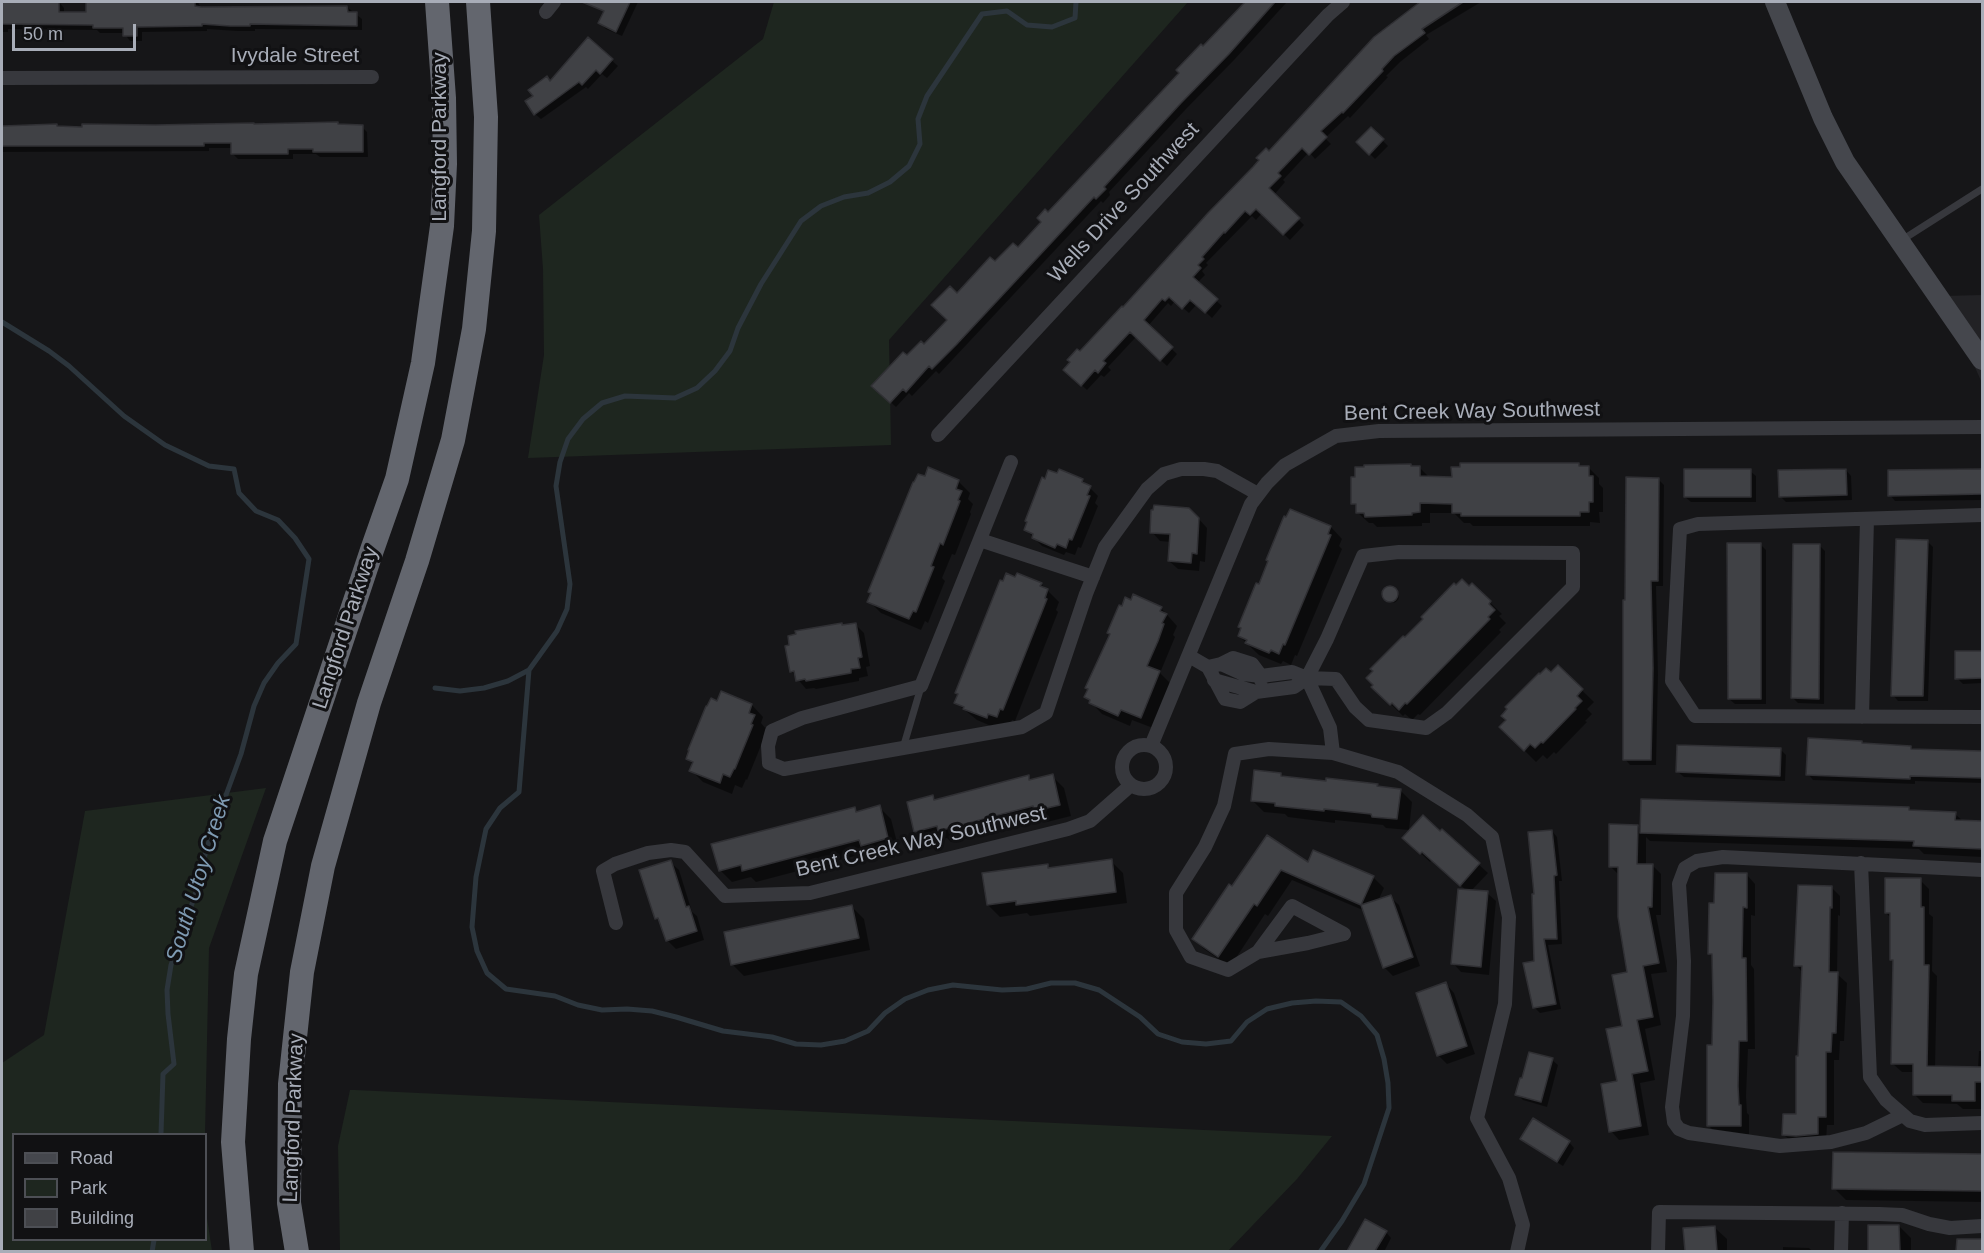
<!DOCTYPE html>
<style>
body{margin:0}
#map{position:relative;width:1984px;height:1253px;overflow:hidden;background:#161618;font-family:Helvetica,sans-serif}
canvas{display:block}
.frame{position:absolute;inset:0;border:3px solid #a8adb8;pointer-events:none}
.legend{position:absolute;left:12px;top:1133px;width:195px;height:108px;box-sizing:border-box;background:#111113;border:2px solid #4d4f55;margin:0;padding:8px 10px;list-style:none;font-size:18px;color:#a8adb8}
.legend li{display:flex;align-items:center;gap:12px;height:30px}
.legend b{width:30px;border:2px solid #4d4f55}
.scale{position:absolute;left:12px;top:24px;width:124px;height:27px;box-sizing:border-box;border:3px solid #a8adb8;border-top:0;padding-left:8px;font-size:18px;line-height:21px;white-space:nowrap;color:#a8adb8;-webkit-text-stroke:4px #111113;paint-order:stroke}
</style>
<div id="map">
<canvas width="1984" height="1253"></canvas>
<div class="frame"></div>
<ul class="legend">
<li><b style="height:8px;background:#45474d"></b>Road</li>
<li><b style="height:16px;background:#1e261f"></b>Park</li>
<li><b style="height:16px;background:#404145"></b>Building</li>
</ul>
<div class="scale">50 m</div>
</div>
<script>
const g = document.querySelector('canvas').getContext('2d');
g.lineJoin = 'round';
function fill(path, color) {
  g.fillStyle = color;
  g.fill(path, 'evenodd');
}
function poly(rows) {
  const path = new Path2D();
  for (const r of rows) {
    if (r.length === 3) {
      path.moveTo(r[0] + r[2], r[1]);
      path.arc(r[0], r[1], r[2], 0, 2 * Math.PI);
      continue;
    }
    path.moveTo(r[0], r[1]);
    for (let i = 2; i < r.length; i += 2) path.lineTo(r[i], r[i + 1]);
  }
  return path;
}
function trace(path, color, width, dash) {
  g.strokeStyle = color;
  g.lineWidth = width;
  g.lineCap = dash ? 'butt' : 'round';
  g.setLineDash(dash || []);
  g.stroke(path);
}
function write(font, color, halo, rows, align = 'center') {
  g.font = font + ' Helvetica,sans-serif';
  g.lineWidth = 6;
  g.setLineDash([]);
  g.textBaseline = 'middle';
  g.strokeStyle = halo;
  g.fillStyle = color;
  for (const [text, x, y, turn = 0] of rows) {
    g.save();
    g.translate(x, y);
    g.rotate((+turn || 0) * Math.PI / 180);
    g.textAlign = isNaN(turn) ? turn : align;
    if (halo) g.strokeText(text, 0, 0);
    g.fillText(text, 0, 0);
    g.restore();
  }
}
fill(poly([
 [1982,295,1982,383,1943,296]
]), '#222225');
fill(poly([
 [774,2,1188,2,889,340,891,445,528,458,544,355,543,269,539,215,763,39],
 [266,788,209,948,205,1134,14,1134,14,1240,206,1240,206,1211,212,1251,2,1251,2,1063,44,1035,85,811],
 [350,1090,355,1090,1332,1136,1297,1179,1228,1251,340,1251,338,1146]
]), '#1e261f');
fill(poly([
 [2,2,59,2,64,8,64,13,87,14,88,2,198,2,200,7,347,7,362,19,362,30,255,29,255,31,237,31,207,29,207,31,142,32,142,41,130,41,124,33,100,33,97,30,8,29,8,32,2,32],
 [607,2,638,2,622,36,606,29,600,23,605,12,603,10],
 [1248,2,1287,2,1234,60,1186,109,1109,192,1110,195,1103,203,1101,201,939,374,936,371,912,396,909,393,896,407,873,386,907,357,924,346,949,320,957,295,995,263,1018,249,1048,214],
 [1422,2,1481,2,1426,35,1429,39,1400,62,1386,76,1388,77,1350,118,1348,116,1325,138,1331,144,1315,159,1309,152,1283,180,1285,182,1274,195,1304,225,1290,240,1262,213,1256,220,1252,216,1206,263,1208,265,1202,271,1205,275,1197,283,1222,306,1212,318,1197,304,1189,313,1175,301,1171,306,1168,303,1148,326,1177,354,1167,366,1136,337,1108,367,1111,370,1104,377,1101,375,1087,390,1065,370,1375,38],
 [588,39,618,66,607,78,602,74,588,89,586,87,541,119,535,114,550,82],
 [339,125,362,127,367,132,368,157,320,157,316,154,293,154,293,159,238,159,232,153,232,148,209,148,209,151,2,152,2,127],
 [1371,129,1388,146,1375,159,1358,142],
 [1411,465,1414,468,1420,468,1430,478,1453,478,1579,465,1581,467,1588,467,1599,478,1599,484,1603,488,1603,512,1599,512,1600,523,1590,522,1590,526,1473,526,1470,523,1464,523,1454,513,1430,513,1430,523,1422,523,1422,526,1377,527,1373,523,1369,523,1358,513,1358,508,1353,503],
 [1846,470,1851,476,1852,500,1786,502,1780,496],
 [1982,470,1982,500,1895,501,1890,495],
 [1750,471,1756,476,1756,502,1691,502,1685,497],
 [1658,479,1664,485,1663,586,1656,586,1658,675,1656,765,1630,765,1625,759,1627,601],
 [1082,480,1098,496,1095,503,1098,506,1081,548,1078,547,1075,555,1066,552,1064,555,1042,546,1026,530],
 [958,481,970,493,968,499,973,504,970,512,971,514,955,555,952,554,942,578,945,581,928,623,925,621,921,630,881,613,869,601],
 [1198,518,1207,528,1205,562,1200,561,1199,571,1178,569,1169,561,1171,542,1160,541,1152,532],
 [1287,519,1331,527,1342,539,1339,546,1342,549,1297,656,1295,655,1291,665,1283,661,1281,664,1259,655,1239,636],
 [1927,541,1933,547,1928,701,1898,701,1893,695],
 [1760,544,1766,550,1766,704,1735,704,1729,699],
 [1820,546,1825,551,1824,704,1798,703,1793,698],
 [1041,584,1059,602,1056,610,1058,612,1015,721,1012,720,1009,728,998,729,977,720,956,703],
 [1472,585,1502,614,1499,616,1506,623,1499,630,1501,632,1420,715,1418,714,1412,720,1405,714,1403,716,1373,687,1405,639],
 [1392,596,7],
 [1161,608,1177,626,1173,635,1175,637,1160,673,1170,683,1153,728,1132,720,1130,726,1102,714,1086,697],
 [855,624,864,633,870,666,866,667,868,676,859,678,859,681,816,689,814,688,806,689,791,671,843,626],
 [1982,653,1982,683,1963,684,1957,678],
 [1558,667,1594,702,1587,709,1592,714,1585,721,1587,722,1556,754,1554,752,1547,759,1543,755,1536,762,1501,727],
 [722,693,752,705,763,717,761,723,766,729,763,737,764,738,747,780,746,779,742,788,735,785,732,794,703,782,691,770,693,765,688,759],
 [1864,745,1911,747,1914,750,1982,753,1982,783,1915,781,1915,784,1813,780,1808,774],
 [1780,749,1786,755,1785,781,1684,777,1678,772],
 [1281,774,1284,777,1377,785,1380,788,1400,790,1412,802,1409,830,1386,828,1383,825,1335,820,1335,823,1288,817,1285,814,1264,812,1252,800],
 [1052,776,1064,788,1071,816,1047,822,1043,818,951,842,947,838,927,843,916,831,933,797,937,801,1028,777,1032,781],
 [879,807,891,819,899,850,874,857,870,852,756,882,751,877,732,882,720,870,854,808,858,813],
 [1909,809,1911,811,1955,814,1963,821,1982,822,1982,857,1924,854,1919,849,1650,841,1646,837,1646,865,1653,866,1661,874,1661,915,1656,915,1667,972,1651,974,1661,1025,1645,1029,1655,1080,1640,1083,1649,1135,1619,1140,1611,1131,1618,1082,1629,973,1619,875,1610,866,1637,826,1642,830],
 [1442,831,1488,873,1471,891,1487,893,1496,901,1489,975,1461,972,1453,963,1467,891,1432,860,1430,862,1413,846],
 [1552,831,1557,837,1562,881,1559,881,1562,944,1548,945,1561,1009,1540,1013,1534,1007,1536,963],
 [1268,837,1309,865,1373,877,1384,888,1378,901,1390,897,1399,905,1420,966,1393,976,1384,967,1365,911,1292,880,1268,916,1265,914,1230,967,1204,949,1194,939,1232,888],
 [1111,861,1123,873,1127,903,1030,916,1027,913,1000,917,988,905,1047,865,1050,869],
 [670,862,679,870,692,912,697,916,704,940,676,949,667,940,662,923,657,918],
 [1747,875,1755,884,1755,916,1751,915,1751,965,1754,969,1755,1049,1748,1049,1746,1096,1747,1113,1749,1115,1749,1134,1717,1134,1708,1125,1714,1046,1714,957,1710,954,1716,905],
 [1920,880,1929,889,1929,914,1933,917,1932,971,1937,976,1935,1068,1978,1068,1979,1051,1982,1051,1982,1109,1963,1109,1957,1104,1923,1103,1914,1094,1915,1072,1902,1072,1893,1064,1895,963,1891,960,1891,918,1886,913],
 [1831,887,1840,896,1840,916,1838,915,1837,974,1847,983,1844,1041,1840,1041,1839,1060,1834,1060,1834,1125,1827,1125,1826,1142,1793,1143,1784,1135,1797,1115,1803,973,1796,965],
 [852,907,864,919,870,950,744,976,732,964],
 [1446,984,1454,993,1475,1054,1447,1064,1438,1055],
 [1552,1060,1558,1065,1547,1107,1523,1100,1517,1094],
 [1522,1138,1569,1142,1574,1148,1563,1166,1527,1144],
 [1982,1156,1982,1202,1846,1200,1834,1188],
 [1365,1221,1386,1232,1391,1238,1384,1252,1348,1252],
 [1899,1226,1911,1238,1911,1252,1870,1252,1869,1227],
 [1715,1228,1727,1239,1727,1252,1686,1252,1685,1230],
 [1783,1247,1809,1248,1813,1252,1783,1252]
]), '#0007');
trace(poly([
 [2,322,49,351,69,366,124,416,165,445,209,466,234,469,239,493,256,511,278,520,295,538,309,559,296,644],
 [529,670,519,792,500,808,486,829,476,877,472,927,477,951,487,973,506,989,555,996,578,1005,602,1010,627,1009,652,1011,676,1017,723,1031,772,1037,796,1044,821,1045,845,1041,868,1031,885,1013,905,999,928,990,953,985,1002,990,1027,989,1051,983,1075,983,1099,990,1140,1017,1158,1034,1182,1042,1206,1044,1231,1041,1247,1022,1267,1009,1292,1003,1316,1001,1341,1002,1361,1016,1377,1035,1384,1059,1388,1083,1389,1108,1364,1184,1342,1221,1320,1252],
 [435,688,460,691,484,688,508,681,529,670,557,631,567,609,570,584,556,486,560,462,568,439,583,419,602,403,625,396,675,398,697,388,715,371,730,351,738,328,761,284,801,221,821,206,844,197,868,193,890,182,909,166,920,144,918,119,927,96,982,14,1007,11,1027,25,1052,27,1075,18,1076,2],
 [161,1134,163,1074,174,1064,168,1014,167,990,171,965,195,895,207,847,241,754,254,706,264,683,278,663,296,644],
 [152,1252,154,1240]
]), '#2c353c', 5);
const building = poly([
 [2,2,59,2,59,12,86,12,86,2,195,2,195,6,201,7,347,6,348,12,357,12,357,26,250,24,250,26,230,26,202,24,202,26,137,27,137,36,123,36,123,28,93,28,93,25,2,24,2,2],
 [582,2,630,2,616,32,598,23,604,11,582,2],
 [1245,2,1275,2,1229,54,1181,103,1104,187,1106,189,1096,199,1094,197,956,345,932,369,929,366,906,392,903,389,890,403,871,386,903,352,907,355,921,341,924,344,947,320,931,305,950,286,957,293,990,257,995,261,1013,243,1018,247,1041,222,1037,218,1045,209,1048,212,1179,73,1176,70,1201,44,1203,46,1245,2],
 [1420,2,1463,2,1422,29,1425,33,1394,56,1382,69,1383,71,1343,113,1342,112,1321,131,1327,137,1309,155,1302,148,1278,173,1281,176,1269,188,1300,218,1283,235,1256,209,1250,215,1245,211,1225,233,1224,232,1202,257,1204,259,1198,265,1201,268,1193,277,1218,299,1205,313,1190,300,1182,309,1169,297,1165,301,1162,299,1144,320,1173,347,1160,361,1130,332,1103,361,1106,363,1098,373,1095,370,1081,386,1063,370,1070,362,1067,360,1077,349,1080,351,1122,306,1123,307,1208,213,1253,167,1259,160,1256,158,1266,148,1269,151,1374,37,1420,2],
 [588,37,613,59,600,74,596,70,582,85,579,82,534,115,525,101,533,96,528,90,547,76,550,81,588,37],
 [338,122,338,124,363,125,363,152,313,152,313,149,288,149,288,154,231,154,231,143,204,143,204,146,2,146,2,126,57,124,57,126,82,127,82,124,155,125,254,123,254,124,338,122],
 [1371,127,1384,139,1369,155,1356,142,1371,127],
 [1460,463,1579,463,1579,466,1589,466,1589,476,1593,476,1593,502,1589,502,1589,512,1580,512,1580,516,1461,516,1461,513,1452,513,1452,504,1420,503,1420,512,1412,513,1412,515,1365,517,1364,513,1356,513,1356,504,1351,504,1351,477,1355,477,1355,467,1364,467,1364,465,1411,464,1411,466,1420,466,1420,476,1452,477,1451,467,1460,467,1460,463],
 [928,467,959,480,956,489,962,491,958,500,960,501,943,545,940,543,931,566,934,567,916,612,913,611,909,619,867,602,871,593,868,592,913,482,914,482,918,474,925,476,928,467],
 [1059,469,1083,479,1082,482,1091,486,1087,495,1090,496,1072,540,1069,539,1066,548,1057,544,1055,548,1032,538,1033,534,1024,530,1027,522,1025,521,1042,477,1045,479,1048,470,1057,473,1059,469],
 [1684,469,1751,469,1751,497,1684,497,1684,469],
 [1846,469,1847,495,1779,497,1778,470,1846,469],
 [1983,469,1983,494,1888,496,1888,470,1983,469],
 [1626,477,1659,478,1658,581,1651,581,1653,668,1651,760,1623,760,1623,600,1625,600,1626,477],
 [1154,505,1189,508,1199,518,1197,554,1192,553,1191,563,1168,561,1170,534,1150,533,1151,510,1153,510,1154,505],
 [1290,509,1331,526,1328,534,1331,535,1285,645,1283,644,1279,654,1271,650,1269,653,1245,643,1247,640,1238,636,1241,628,1238,627,1256,583,1259,584,1268,561,1266,560,1284,516,1286,517,1290,509],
 [1896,539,1928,540,1923,696,1891,696,1896,539],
 [1727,543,1761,543,1761,699,1728,699,1727,543],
 [1793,544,1820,544,1819,699,1791,698,1793,544],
 [1006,573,1015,577,1017,573,1042,583,1040,586,1048,589,1045,598,1047,599,1003,710,1000,709,997,717,988,714,987,718,963,709,964,707,954,703,958,694,955,693,1000,580,1003,581,1006,573],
 [1462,579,1469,586,1472,583,1491,601,1489,604,1495,610,1488,617,1490,619,1407,704,1405,703,1399,710,1392,703,1390,705,1371,687,1373,685,1366,678,1373,671,1370,669,1403,636,1405,637,1423,619,1421,617,1454,583,1456,585,1462,579],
 [1390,594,8],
 [1133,594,1162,607,1160,611,1167,614,1162,623,1164,624,1158,641,1147,666,1160,671,1141,718,1121,710,1118,716,1089,703,1090,700,1084,697,1088,689,1085,688,1110,634,1107,633,1119,605,1122,606,1125,597,1131,600,1133,594],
 [842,623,842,625,856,623,862,657,858,658,860,668,851,669,851,673,806,681,805,679,796,681,794,671,790,672,785,646,789,645,788,636,796,634,795,631,842,623],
 [1955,651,1983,651,1983,678,1955,679,1955,651],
 [1558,665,1583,689,1577,696,1582,701,1575,708,1576,709,1543,743,1541,742,1535,748,1530,744,1524,751,1499,727,1506,720,1501,716,1507,709,1505,707,1539,673,1540,674,1546,668,1551,672,1558,665],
 [721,691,752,704,749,713,755,715,751,724,753,725,735,769,734,769,730,777,723,774,720,783,689,771,693,762,686,759,689,750,688,750,706,706,707,706,711,698,717,701,721,691],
 [1808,738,1862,741,1862,743,1911,746,1911,749,1983,751,1983,778,1910,776,1910,779,1806,775,1808,738],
 [1677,745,1781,748,1780,776,1676,772,1677,745],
 [1254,770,1281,773,1281,776,1326,781,1326,778,1378,784,1377,786,1401,789,1397,819,1372,817,1371,814,1324,809,1324,811,1275,806,1275,803,1251,801,1254,770],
 [1053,774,1060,805,1034,811,1033,806,938,831,937,826,914,832,907,802,933,795,934,800,1029,775,1029,780,1053,774],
 [1641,799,1909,807,1909,810,1956,812,1955,820,1983,821,1983,849,1913,846,1914,841,1640,833,1641,799],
 [880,805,888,838,861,846,859,840,742,871,741,865,719,871,711,844,855,807,856,812,880,805],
 [1423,815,1440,831,1442,829,1480,863,1460,886,1422,852,1420,854,1402,838,1423,815],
 [1609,824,1638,825,1637,864,1653,864,1652,907,1648,907,1659,963,1643,966,1653,1017,1637,1020,1648,1071,1632,1074,1641,1126,1609,1132,1601,1084,1617,1081,1606,1029,1622,1026,1612,975,1627,972,1618,917,1618,867,1609,867,1609,824],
 [1552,830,1557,875,1554,876,1557,939,1544,939,1556,1004,1533,1008,1523,963,1534,961,1532,894,1534,894,1528,832,1552,830],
 [1267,835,1308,862,1313,850,1374,876,1361,905,1281,870,1257,906,1254,904,1218,957,1192,939,1229,884,1232,886,1267,835],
 [1112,859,1116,892,1016,905,1016,901,987,905,982,873,1048,864,1048,868,1112,859],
 [671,860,686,907,689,906,697,931,666,941,658,918,655,919,639,870,671,860],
 [1715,873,1747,873,1747,908,1743,907,1742,958,1746,958,1747,1041,1739,1041,1738,1086,1739,1105,1741,1105,1741,1126,1707,1126,1707,1045,1712,1045,1713,1001,1712,954,1708,954,1709,903,1714,903,1715,873],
 [1885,878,1921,878,1921,907,1924,907,1924,965,1929,965,1927,1066,1983,1067,1983,1082,1975,1082,1975,1101,1952,1101,1952,1095,1913,1095,1913,1064,1891,1064,1893,960,1890,960,1890,913,1885,913,1885,878],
 [1798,885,1832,886,1832,908,1830,907,1829,972,1838,972,1836,1033,1832,1033,1831,1052,1826,1052,1826,1117,1818,1117,1818,1134,1796,1136,1782,1135,1783,1114,1796,1114,1796,1056,1798,1056,1802,966,1794,966,1798,885],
 [1458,889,1488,891,1481,967,1451,964,1458,889],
 [1391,895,1413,957,1383,968,1361,905,1391,895],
 [852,905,859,938,731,965,724,932,852,905],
 [1446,982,1467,1046,1437,1056,1416,993,1446,982],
 [1529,1052,1553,1058,1541,1102,1515,1095,1520,1078,1522,1078,1529,1052],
 [1533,1118,1570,1141,1557,1162,1520,1139,1533,1118],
 [1833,1152,1983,1154,1983,1191,1832,1189,1833,1152],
 [1365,1219,1387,1231,1375,1251,1347,1251,1365,1219],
 [1868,1225,1899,1225,1900,1251,1868,1251,1868,1225],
 [1715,1226,1717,1251,1685,1251,1683,1228,1715,1226],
 [1957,1239,1983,1239,1983,1251,1956,1251,1957,1239]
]);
fill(building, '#404145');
trace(building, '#303034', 1.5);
trace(poly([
 [1902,240,1982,189],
 [903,748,921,687]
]), '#37383d', 7);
trace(poly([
 [546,12,554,2],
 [2,78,372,77],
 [938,435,1328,15,1343,2],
 [1011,462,921,686,802,718,772,731,768,746,769,763,784,769,1022,727,1046,713,1086,594,1105,547,1147,489,1164,474,1181,469,1204,469,1217,471,1258,494],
 [1982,515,1698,524,1680,529,1672,681,1695,716,1982,717],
 [980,540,1093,577],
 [1189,656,1208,667,1225,699,1240,702,1256,692,1294,687,1307,678,1327,639,1363,556,1399,552,1573,553,1573,587,1447,713,1426,728,1369,720,1355,707,1336,679,1307,678,1292,672,1261,676,1252,664,1233,658,1221,664,1208,667],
 [1221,664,1243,674,1261,676,1261,680],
 [1307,678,1330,728,1333,753,1398,772,1467,815,1492,837,1509,917,1505,1004,1477,1118,1509,1178,1523,1225,1517,1252],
 [1214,680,1256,692],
 [1862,717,1867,519],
 [1144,767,22],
 [1151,746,1251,504,1267,483,1285,465,1336,436,1379,431,1982,427],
 [1333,753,1269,749,1235,754,1224,806,1205,847,1176,893,1176,930,1191,957,1228,970,1258,952,1292,906,1344,934],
 [1861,863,1870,1077,1886,1100,1910,1121,1925,1125,1982,1123],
 [616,923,603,871,615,864,648,853,671,850,685,852,725,896,810,893,1068,829,1090,821,1131,785],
 [1258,952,1308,943,1344,934],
 [1903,1115,1866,1133,1831,1142,1780,1146,1689,1133,1679,1129,1674,1122,1672,1107,1683,1016,1684,961,1679,884,1685,868,1697,861,1723,857,1982,870],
 [1658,1252,1659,1212,1879,1214,1902,1215,1929,1224,1950,1228,1982,1226],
 [1841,1252,1842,1213]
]), '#37383d', 14);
trace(poly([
 [1775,2,1823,118,1845,162,1982,360]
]), '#45474d', 20);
trace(poly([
 [242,1252,233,1142,239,1039,246,974,275,841,372,550,397,479,423,363,442,226,445,164,444,98,437,2],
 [297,1252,289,1203,290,1084,302,972,323,866,369,703,417,561,453,440,474,329,484,231,486,117,478,2]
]), '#63666e', 24);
write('21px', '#a8adb8', '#111113', [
 ["Ivydale Street",295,56],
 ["Langford Parkway",440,137,-90],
 ["Wells Drive Southwest",1124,203,-47],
 ["Bent Creek Way Southwest",1472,412,-1],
 ["Langford Parkway",346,628,-72],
 ["Bent Creek Way Southwest",921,842,-13],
 ["Langford Parkway",294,1118,-88]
]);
write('italic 22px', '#7f9bb3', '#111113', [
 ["South Utoy Creek",199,879,-73]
]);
</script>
